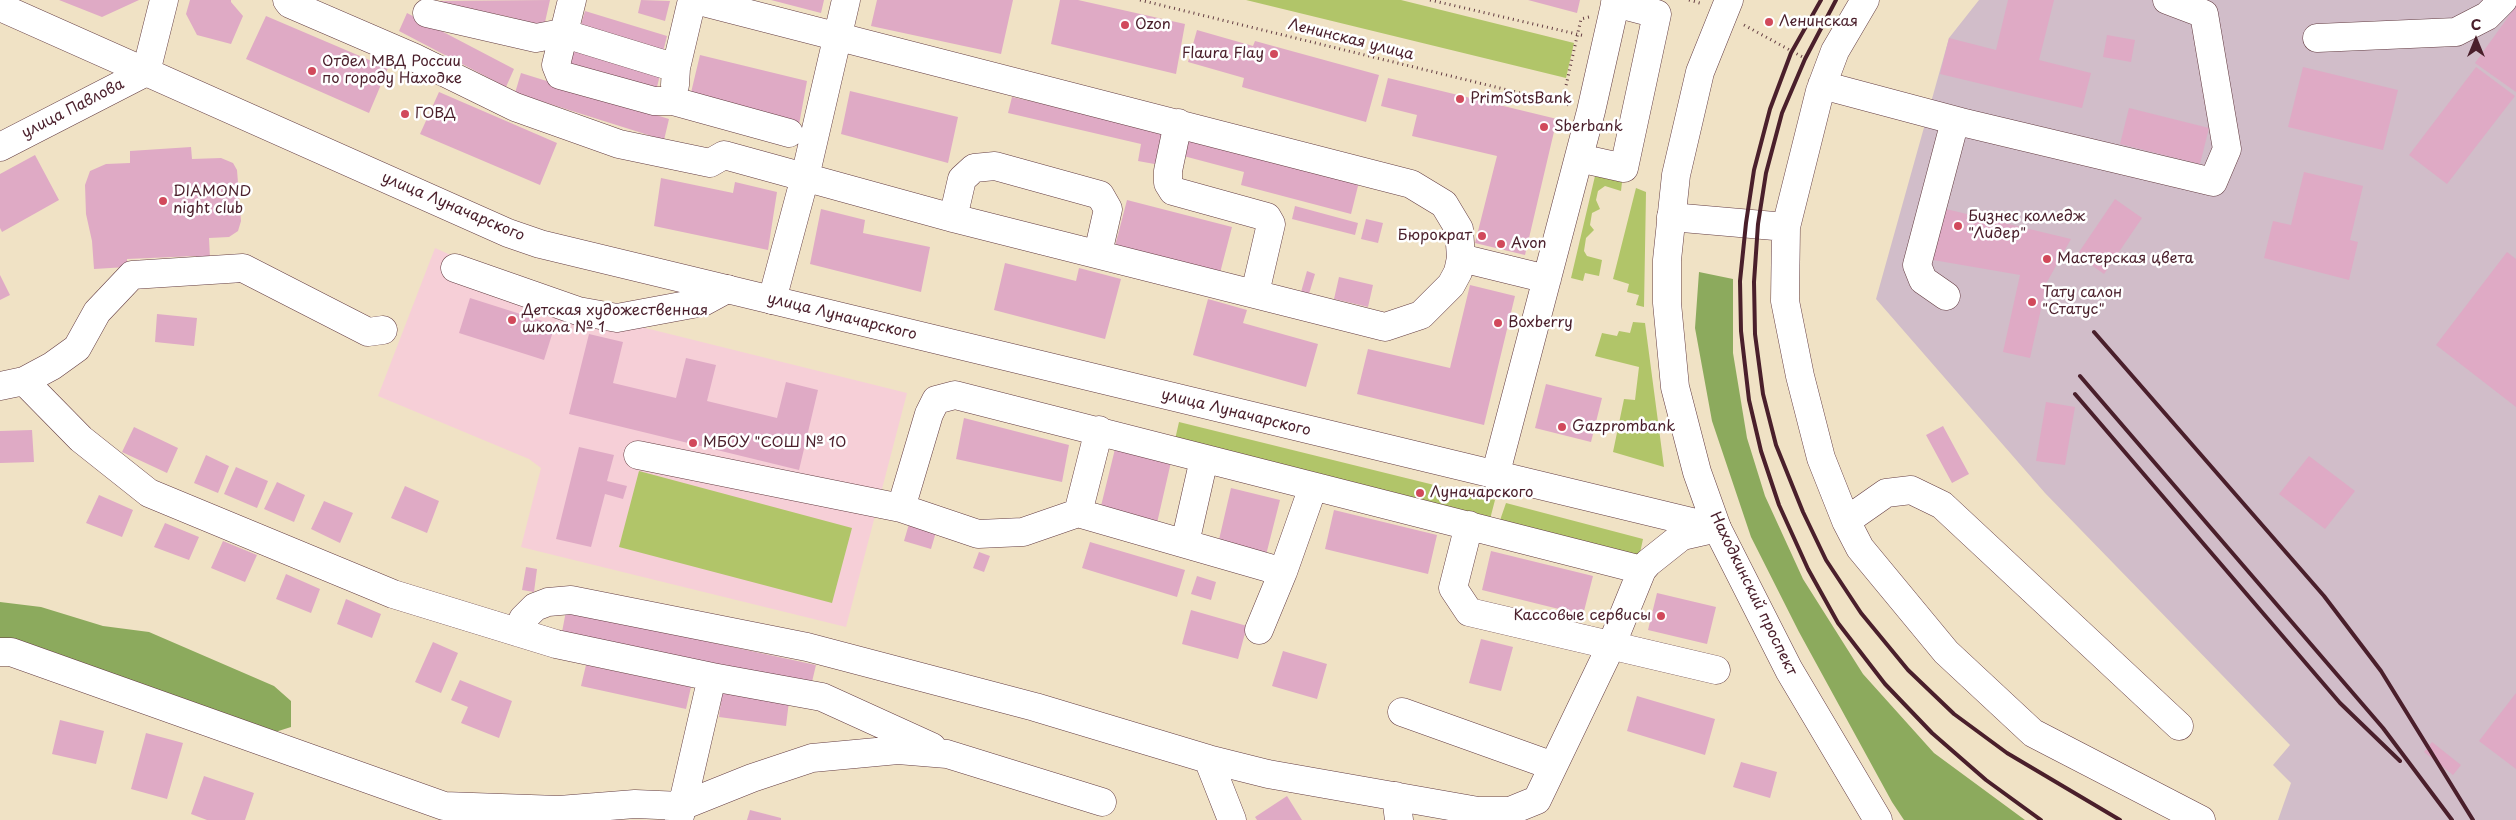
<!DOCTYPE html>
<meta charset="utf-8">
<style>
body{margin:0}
#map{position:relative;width:2516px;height:820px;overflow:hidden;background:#f0e2c5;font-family:"Playpen Sans",sans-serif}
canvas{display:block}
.north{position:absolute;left:2451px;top:15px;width:50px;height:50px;-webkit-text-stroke:4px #fff;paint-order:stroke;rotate:0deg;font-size:14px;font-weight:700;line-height:20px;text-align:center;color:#4a1f2b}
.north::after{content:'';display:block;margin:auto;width:18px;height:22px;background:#4a1f2b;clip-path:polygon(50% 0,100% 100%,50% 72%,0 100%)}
</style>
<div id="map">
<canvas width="2516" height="820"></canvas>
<div class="north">С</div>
</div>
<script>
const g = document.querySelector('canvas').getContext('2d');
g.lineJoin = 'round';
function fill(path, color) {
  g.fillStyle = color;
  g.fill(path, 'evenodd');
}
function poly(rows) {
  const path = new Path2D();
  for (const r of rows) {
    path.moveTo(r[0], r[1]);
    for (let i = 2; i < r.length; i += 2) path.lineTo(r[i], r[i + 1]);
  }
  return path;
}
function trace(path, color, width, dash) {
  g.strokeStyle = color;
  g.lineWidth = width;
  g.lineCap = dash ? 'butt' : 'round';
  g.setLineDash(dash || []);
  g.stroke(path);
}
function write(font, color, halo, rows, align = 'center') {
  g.font = font + ' "Playpen Sans",sans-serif';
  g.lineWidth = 5;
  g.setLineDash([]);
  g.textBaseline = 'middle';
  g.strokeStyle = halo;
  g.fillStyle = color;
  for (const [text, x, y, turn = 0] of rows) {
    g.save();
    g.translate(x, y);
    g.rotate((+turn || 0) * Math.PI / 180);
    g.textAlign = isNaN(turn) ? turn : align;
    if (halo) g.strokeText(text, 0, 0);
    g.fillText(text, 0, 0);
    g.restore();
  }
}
fill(poly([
 [435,248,573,310,907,393,846,627,521,547,541,468,529,459,378,396]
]), '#f6cfd7');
fill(poly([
 [1979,0,2516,0,2516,820,2278,820,2291,783,2273,765,2290,745,2045,493,1876,299,1949,38]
]), '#d1bdc9');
fill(poly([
 [1246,0,1401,0,1574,43,1566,78],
 [1595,176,1622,182,1621,191,1605,186,1598,191,1596,200,1600,209,1592,213,1590,225,1594,230,1586,238,1584,251,1587,256,1602,260,1599,276,1585,273,1583,281,1571,278],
 [1636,188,1646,192,1644,307,1636,305,1639,295,1627,292,1629,284,1613,279],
 [1633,322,1645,323,1664,467,1613,452,1624,399,1635,400,1639,367,1595,356,1602,333,1617,336,1619,331,1630,333],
 [1179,422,1495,500,1489,523,1174,444],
 [639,471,852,528,832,603,619,547],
 [1506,503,1643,539,1640,553,1631,558,1498,526]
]), '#b1c569');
fill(poly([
 [1699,272,1733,279,1733,353,1747,438,1765,496,1803,579,1863,674,1934,753,2025,820,1904,820,1892,802,1799,632,1751,537,1712,421,1695,328],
 [0,602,41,607,103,626,149,632,274,686,291,701,291,727,269,734,53,652,0,642]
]), '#8caa5d');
fill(poly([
 [59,0,139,0,102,17],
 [190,0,231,0,231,2,243,16,231,44,197,35,186,14],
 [550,0,543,31,512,25,514,18,435,1],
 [641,0,670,1,665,21,638,13],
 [771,0,824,0,821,13],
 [877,0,1013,0,1001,54,871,26],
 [1060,0,1078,0,1185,24,1176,74,1051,44],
 [1528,0,1580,0,1577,13],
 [2008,0,2054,0,2039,60,2091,73,2082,108,1940,74,1949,38,1996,50],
 [2516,6,2516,92,2475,63],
 [585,11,667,36,662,56,579,31],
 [407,13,514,69,506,87,399,31],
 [266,16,388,68,369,113,246,59],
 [1197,30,1253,46,1255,41,1379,75,1366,122,1242,87,1244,78,1188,62],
 [2107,35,2135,40,2131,62,2103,57],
 [572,44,661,71,656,91,566,64],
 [700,55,807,81,798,130,689,101],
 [2303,67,2398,90,2383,150,2288,127],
 [2476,67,2515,96,2447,184,2409,155],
 [521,73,669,119,664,140,515,93],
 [1388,78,1557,119,1525,255,1475,243,1497,156,1412,136,1417,115,1381,106],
 [850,91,958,117,948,163,841,134],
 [439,92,557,143,540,185,420,134],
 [1012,97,1145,126,1169,123,1160,165,1138,161,1141,144,1008,113],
 [2129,108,2209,128,2200,164,2120,144],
 [1182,131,1360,178,1351,214,1241,185,1244,172,1176,154],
 [191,147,192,159,221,158,233,163,237,170,241,221,238,231,229,237,209,238,210,258,196,259,196,256,127,259,127,267,94,269,92,241,86,214,85,185,90,171,106,164,130,163,130,151],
 [35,155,59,200,2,232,0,228,0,174],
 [2304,172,2363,186,2350,240,2358,242,2349,280,2264,258,2273,221,2291,225],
 [661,178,733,193,735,182,777,192,768,250,654,226],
 [2115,199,2142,218,2104,274,2077,255],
 [1127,200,1232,227,1220,273,1115,246],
 [1295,206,1358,223,1355,235,1292,219],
 [821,209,865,220,863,233,930,247,921,292,810,264],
 [1946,209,2071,239,2047,282,2030,358,2003,352,2020,275,1933,260],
 [1366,219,1383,223,1378,243,1361,239],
 [2507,252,2516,259,2516,407,2436,345],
 [1005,263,1076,281,1079,268,1121,279,1105,339,994,310],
 [1307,271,1315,274,1309,294,1301,292],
 [0,275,10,295,0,300],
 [1339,277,1373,285,1368,307,1334,299],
 [1470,285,1515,296,1484,425,1357,394,1368,349,1450,368],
 [470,298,555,325,544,360,459,333],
 [1208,299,1247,310,1243,323,1318,344,1306,387,1193,355],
 [157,314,197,318,194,346,155,342],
 [589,334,623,342,613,383,676,398,686,358,716,365,707,401,777,418,786,382,818,390,799,470,569,414],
 [1546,384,1602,398,1591,442,1535,428],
 [2046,402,2075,407,2065,465,2036,461],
 [964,418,1069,445,1062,482,956,459],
 [1943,426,1969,474,1952,483,1926,435],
 [134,427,178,448,167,473,122,452],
 [32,430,34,462,0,463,0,431],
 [579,447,614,455,607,481,627,486,623,499,605,494,591,547,556,539],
 [1115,449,1171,462,1157,523,1100,510],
 [206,455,229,466,218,493,194,483],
 [2309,456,2355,491,2325,529,2279,494],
 [236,467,268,481,257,508,224,494],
 [277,482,305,495,294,522,264,509],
 [405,486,439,501,427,533,391,518],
 [1231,488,1280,500,1266,555,1218,544],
 [99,495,133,510,122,537,86,523],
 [324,501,353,513,340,543,311,529],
 [1334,510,1437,535,1428,574,1325,549],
 [165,523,199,537,189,560,154,547],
 [909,524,936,532,931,549,904,541],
 [223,541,257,555,245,582,211,568],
 [1090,542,1185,570,1177,597,1082,568],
 [1491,551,1593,576,1583,615,1482,590],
 [979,552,990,556,984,572,973,568],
 [526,567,537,569,534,592,522,590],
 [286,574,320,589,311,613,276,599],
 [1197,576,1216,582,1211,600,1191,594],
 [1657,593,1716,607,1707,644,1648,630],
 [346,599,381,614,372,638,337,624],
 [1191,610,1247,626,1238,659,1182,644],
 [566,611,816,665,811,686,562,632],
 [1481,639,1513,647,1501,691,1469,683],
 [433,642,458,653,441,693,415,682],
 [1283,651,1327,664,1317,699,1272,686],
 [586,665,691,687,686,709,581,686],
 [460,680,512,701,499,738,461,723,468,707,451,700],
 [722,692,789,701,786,726,719,717],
 [2516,693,2516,769,2479,741],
 [1637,696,1715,719,1705,755,1627,731],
 [60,720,104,731,96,764,52,754],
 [146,733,183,743,167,799,131,789],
 [2432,742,2461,765,2453,775,2424,752],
 [1741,762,1777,772,1770,798,1733,787],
 [204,776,254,793,245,820,207,820,191,814],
 [1287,796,1302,820,1257,820,1255,817],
 [750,810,781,818,781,820,747,820]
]), '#dfaac5');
const minor = poly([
 [287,0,290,4,413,57,515,107,619,144,710,163,724,155,953,218,1385,327,1421,315,1451,285,1458,272,1461,258,1459,229,1444,204,1411,184,695,0],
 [572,0,556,65,560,75,654,101,673,101,789,133],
 [427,13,536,38,562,33,676,68],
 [2317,38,2456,32,2487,16,2503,0],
 [675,85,676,68,692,0],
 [1822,85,1961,122,2213,182,2227,149,2204,14,2167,0],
 [1178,123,1168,171,1168,183,1173,191,1267,217,1271,224,1255,293],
 [0,147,146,72,164,0],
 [1579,158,1624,168,1657,14,1615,3],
 [1671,217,1786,227,1820,91,1835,51,1865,0],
 [953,218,962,179,974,168,995,166,1100,195,1108,209,1098,253],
 [1786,227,1785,301,1800,376,1821,458,1846,521,1860,548,1946,652,2033,733,2201,820],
 [1461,258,1547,279],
 [455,268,578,311,617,318,703,302,727,289],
 [1946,296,1923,280,1917,265,1955,121],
 [772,300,805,177,846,0],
 [24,381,52,366,77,348,97,312,132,275,243,268,368,332,383,330],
 [0,386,24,381,81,439,149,493,393,594,556,644,712,677,822,697,932,747],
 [638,455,901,508,978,534,1023,532,1078,513,1283,572],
 [1495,476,1591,111,1616,0],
 [901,508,929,414,936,400,955,395,1642,570],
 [1078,513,1099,430],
 [1846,521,1886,493,1911,490,1942,505,2179,726],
 [1469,525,1453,588,1469,612,1716,670],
 [1185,543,1204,459],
 [1259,630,1283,572,1313,487],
 [517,632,523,619,535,607,548,602,571,600,807,647,1035,707,1208,759,1268,774,1478,811,1510,811,1537,800,1611,646,1642,570,1648,563,1682,536,1717,528],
 [0,652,11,652,444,806,559,810,635,804,682,806,752,778,812,758,898,750,947,754,1102,802],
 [1402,712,1553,766],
 [1208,759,1232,820],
 [1396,796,1399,820],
 [679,820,712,677]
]);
const major = poly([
 [1729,0,1700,72,1676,175,1667,260,1667,303,1675,387,1697,472,1717,528,1789,670,1878,820],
 [0,7,508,233,540,244,1717,528]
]);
trace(minor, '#633c42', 29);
trace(major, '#633c42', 29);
trace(poly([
 [1140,0,1569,105],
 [1430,0,1585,36],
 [1689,0,1703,4],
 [1744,25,1808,60],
 [1558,102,1563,99,1581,19,1589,17]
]), '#633c42', 3, [1, 4]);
trace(minor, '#fff', 28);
trace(major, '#fff', 28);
trace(poly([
 [1821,0,1791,53,1770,109,1754,170,1746,223,1740,281,1741,331,1749,400,1761,451,1779,505,1808,569,1838,623,1885,684,1932,733,1986,780,2041,820],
 [1836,0,1805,59,1782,113,1766,173,1758,224,1754,282,1755,334,1763,394,1776,445,1803,512,1826,560,1861,613,1908,670,1954,714,2007,753,2120,820],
 [2094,332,2324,596,2381,671,2473,820],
 [2080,376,2383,728,2452,820],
 [2075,394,2340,703,2400,761]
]), '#4a1f2b', 4);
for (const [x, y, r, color] of [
 [1769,22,5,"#d1495b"],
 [1125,25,5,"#d1495b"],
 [1274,54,5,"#d1495b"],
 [312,71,5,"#d1495b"],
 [1460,99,5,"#d1495b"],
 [405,114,5,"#d1495b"],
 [1544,127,5,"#d1495b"],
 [163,201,5,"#d1495b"],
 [1958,226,5,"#d1495b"],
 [1482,236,5,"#d1495b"],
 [1501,244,5,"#d1495b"],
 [2047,259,5,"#d1495b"],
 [2032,302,5,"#d1495b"],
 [512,320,5,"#d1495b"],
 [1498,323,5,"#d1495b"],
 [1562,427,5,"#d1495b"],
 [693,443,5,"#d1495b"],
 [1420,493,5,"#d1495b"],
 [1661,616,5,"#d1495b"]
]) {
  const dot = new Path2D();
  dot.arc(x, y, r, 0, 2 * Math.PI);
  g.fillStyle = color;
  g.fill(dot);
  trace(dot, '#fff', 2);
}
write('15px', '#4a1f2b', '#fff', [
 ["Ленинская",1779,22],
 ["Ozon",1135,25],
 ["Flaura Flay",1264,54,"right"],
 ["Отдел МВД России",322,62],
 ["по городу Находке",322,79],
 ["PrimSotsBank",1470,99],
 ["ГОВД",415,114],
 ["Sberbank",1554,127],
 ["DIAMOND",173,192],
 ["night club",173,209],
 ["Бизнес колледж",1968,217],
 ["\"Лидер\"",1968,234],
 ["Бюрократ",1472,236,"right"],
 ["Avon",1511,244],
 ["Мастерская цвета",2057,259],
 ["Тату салон",2042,293],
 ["\"Статус\"",2042,310],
 ["Детская художественная",522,311],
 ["школа № 1",522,328],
 ["Boxberry",1508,323],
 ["Gazprombank",1572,427],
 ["МБОУ \"СОШ № 10",703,443],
 ["Луначарского",1430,493],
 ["Кассовые сервисы",1651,616,"right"]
], 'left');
write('15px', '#4a1f2b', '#fff', [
 ["Ленинская улица",1351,40,14],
 ["улица Павлова",73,109,-27],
 ["улица Луначарского",453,207,23],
 ["улица Луначарского",842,317,14],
 ["улица Луначарского",1236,413,14],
 ["Находкинский проспект",1753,594,64]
]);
</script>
